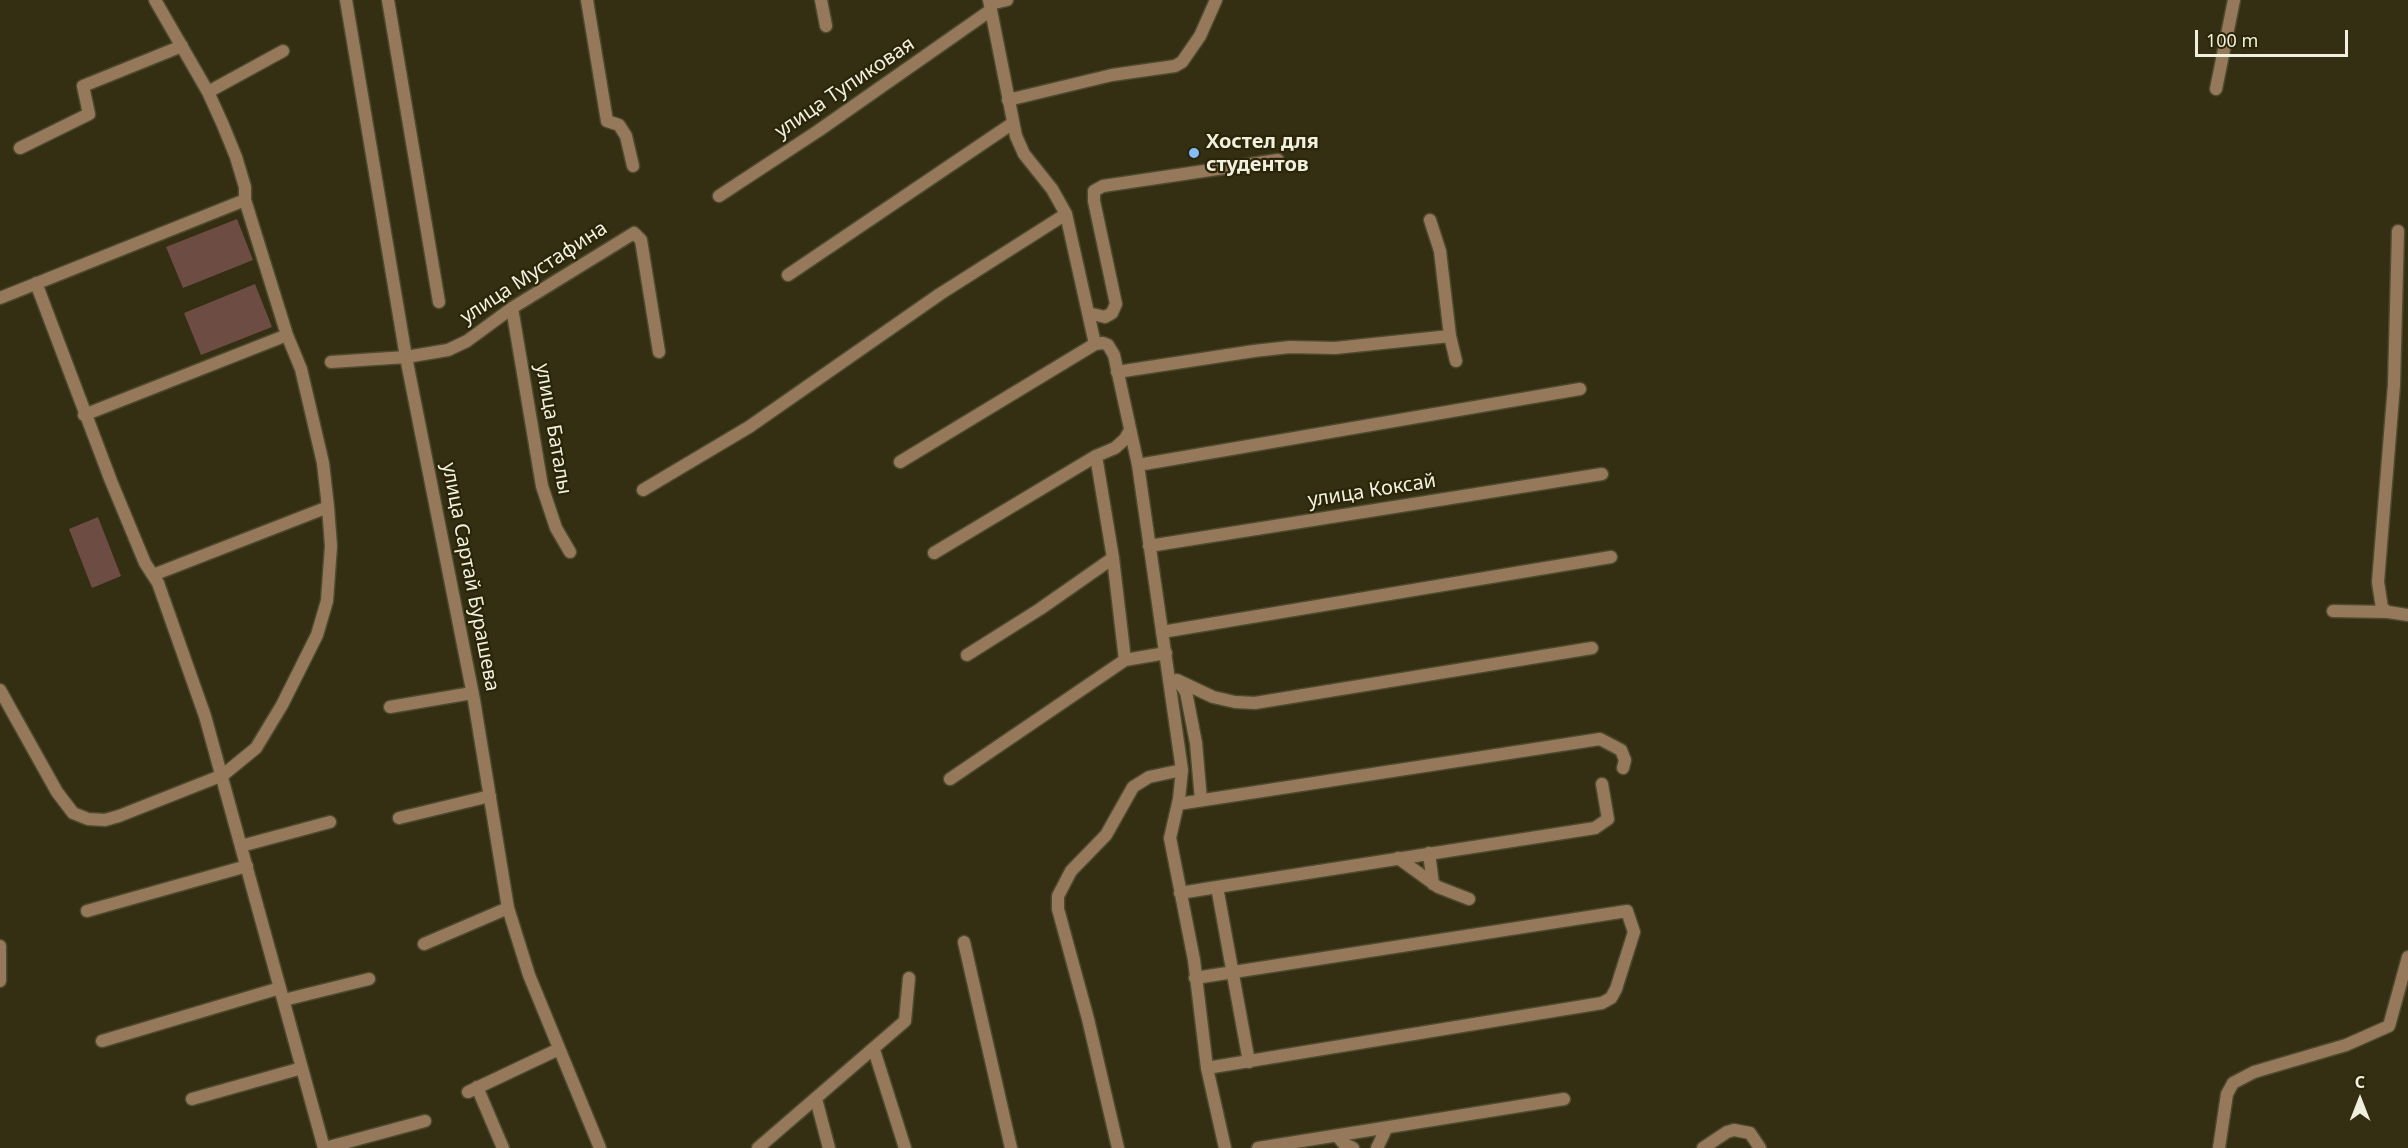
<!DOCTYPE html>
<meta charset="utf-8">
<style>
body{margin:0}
#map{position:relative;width:2408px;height:1148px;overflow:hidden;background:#342f12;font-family:"Noto Sans",sans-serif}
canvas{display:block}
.north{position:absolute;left:2330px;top:1070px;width:60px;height:60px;-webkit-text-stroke:4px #2a2508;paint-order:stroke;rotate:0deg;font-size:16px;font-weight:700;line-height:24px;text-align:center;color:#f1efde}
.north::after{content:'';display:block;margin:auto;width:21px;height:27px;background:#f1efde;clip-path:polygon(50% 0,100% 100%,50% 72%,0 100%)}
.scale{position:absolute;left:2195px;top:30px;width:153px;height:27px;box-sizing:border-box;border:3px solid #f1efde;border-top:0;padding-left:8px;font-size:18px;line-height:21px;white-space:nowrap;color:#f1efde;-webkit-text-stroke:4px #2a2508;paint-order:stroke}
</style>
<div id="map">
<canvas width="2408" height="1148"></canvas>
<div class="north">С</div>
<div class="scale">100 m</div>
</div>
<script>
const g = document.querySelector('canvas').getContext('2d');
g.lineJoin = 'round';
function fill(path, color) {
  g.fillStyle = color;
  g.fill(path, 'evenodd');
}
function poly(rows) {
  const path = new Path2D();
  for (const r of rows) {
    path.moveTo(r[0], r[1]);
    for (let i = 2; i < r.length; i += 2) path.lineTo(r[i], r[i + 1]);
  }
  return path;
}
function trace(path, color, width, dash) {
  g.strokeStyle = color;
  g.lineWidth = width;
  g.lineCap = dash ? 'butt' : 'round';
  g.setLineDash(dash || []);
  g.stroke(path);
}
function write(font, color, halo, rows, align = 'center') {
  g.font = font + ' "Noto Sans",sans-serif';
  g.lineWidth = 4.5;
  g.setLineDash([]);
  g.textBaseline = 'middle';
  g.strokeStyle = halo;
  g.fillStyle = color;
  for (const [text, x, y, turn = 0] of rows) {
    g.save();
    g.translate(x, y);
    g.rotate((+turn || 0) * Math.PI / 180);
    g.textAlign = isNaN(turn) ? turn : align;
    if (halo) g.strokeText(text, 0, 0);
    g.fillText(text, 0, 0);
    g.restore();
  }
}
fill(poly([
 [237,219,253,260,183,288,166,247],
 [255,284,272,327,201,355,184,313],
 [98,517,121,576,92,588,69,529]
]), '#6d4d43');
const minor = poly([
 [346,0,406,357,474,700,508,908,529,975,600,1148],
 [388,0,439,302],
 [587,0,607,121,619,125,626,136,633,166],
 [821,0,826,26],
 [989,0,1016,136,1024,154,1052,189,1066,214,1095,344],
 [990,4,1007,0],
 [2216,89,2234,0],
 [208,92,283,51],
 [1008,100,1112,75,1175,66,1182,62,1200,36,1216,0],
 [20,148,89,114,83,86,182,46],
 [719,196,818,131,991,10],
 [1430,220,1440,251,1450,336],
 [2398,231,2394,385,2378,582,2382,608,2388,612,2408,615],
 [788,275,1013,123],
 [36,283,111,481,145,563,158,583,205,716,324,1148],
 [0,298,245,200],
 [512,308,542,486,556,528,570,552],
 [1088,313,1105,317,1112,313,1116,304,1094,201,1094,191,1103,186,1278,160],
 [331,362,406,357,448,350,467,341,512,308,634,233,641,240,659,352],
 [1117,372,1254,351,1290,347,1335,348,1450,336,1456,361],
 [84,415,287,335],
 [1096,456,1113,558,1125,660],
 [900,462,1095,344,1103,343,1108,345,1114,355,1138,465,1182,770,1179,799,1170,838,1194,960,1207,1068,1225,1148],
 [1138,465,1580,389],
 [643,490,749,427,940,294,1066,214],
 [1149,546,1602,474],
 [934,553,1096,456,1115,448,1125,439,1129,432],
 [153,575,328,507],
 [2333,611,2388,612],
 [1162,632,1611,557],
 [967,655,1040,609,1113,558],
 [1177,680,1213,697,1235,702,1255,703,1592,648],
 [1179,682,1186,692,1196,743,1201,800],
 [0,690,57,792,73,813,88,819,105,820,119,816,223,775,256,748,282,705,317,635,327,601,331,546,328,507,323,463,301,369,287,335,245,200,245,187,236,157,223,125,208,92,155,0],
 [390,707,472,693],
 [950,779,1125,660,1166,653],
 [1178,804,1600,739,1621,750,1625,760,1623,768],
 [399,818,490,796],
 [241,846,330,822],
 [1429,853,1433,884],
 [1398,858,1438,887,1469,899],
 [1217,887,1595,828,1608,819,1602,784],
 [1180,893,1217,887,1249,1062],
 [87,911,247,866],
 [964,942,1011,1148],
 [424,944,508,908],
 [0,946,0,981],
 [1195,978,1627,911,1634,932,1616,989,1611,998,1602,1003,1207,1068],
 [284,1000,369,979],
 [102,1041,280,988],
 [874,1050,905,1148],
 [477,1087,503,1148],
 [468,1092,559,1049],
 [192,1099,302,1068],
 [816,1099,829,1148],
 [1338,1137,1343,1143,1353,1148],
 [325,1148,425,1121],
 [758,1148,905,1021,909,978],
 [1118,1148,1088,1019,1058,909,1058,896,1071,871,1106,835,1133,787,1149,777,1182,770],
 [1258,1148,1564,1099],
 [1377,1148,1386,1129],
 [1703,1148,1727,1132,1734,1130,1750,1133,1760,1148],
 [2219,1148,2227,1094,2233,1083,2254,1072,2346,1045,2389,1026,2408,957]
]);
trace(minor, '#4e4a2f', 15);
trace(minor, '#95795a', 12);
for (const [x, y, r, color] of [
 [1194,153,6,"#87bbfb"]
]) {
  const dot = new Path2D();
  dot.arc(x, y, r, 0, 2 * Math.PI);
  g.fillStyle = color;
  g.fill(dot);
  trace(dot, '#2a2508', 2);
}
write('20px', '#f1efde', '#2a2508', [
 ["улица Тупиковая",845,88,-34],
 ["улица Мустафина",534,273,-33],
 ["улица Баталы",553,429,80],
 ["улица Коксай",1372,491,-9],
 ["улица Сартай Бурашева",470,577,79]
]);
write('bold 20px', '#f1efde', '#2a2508', [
 ["Хостел для",1206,142],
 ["студентов",1206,165]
], 'left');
</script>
